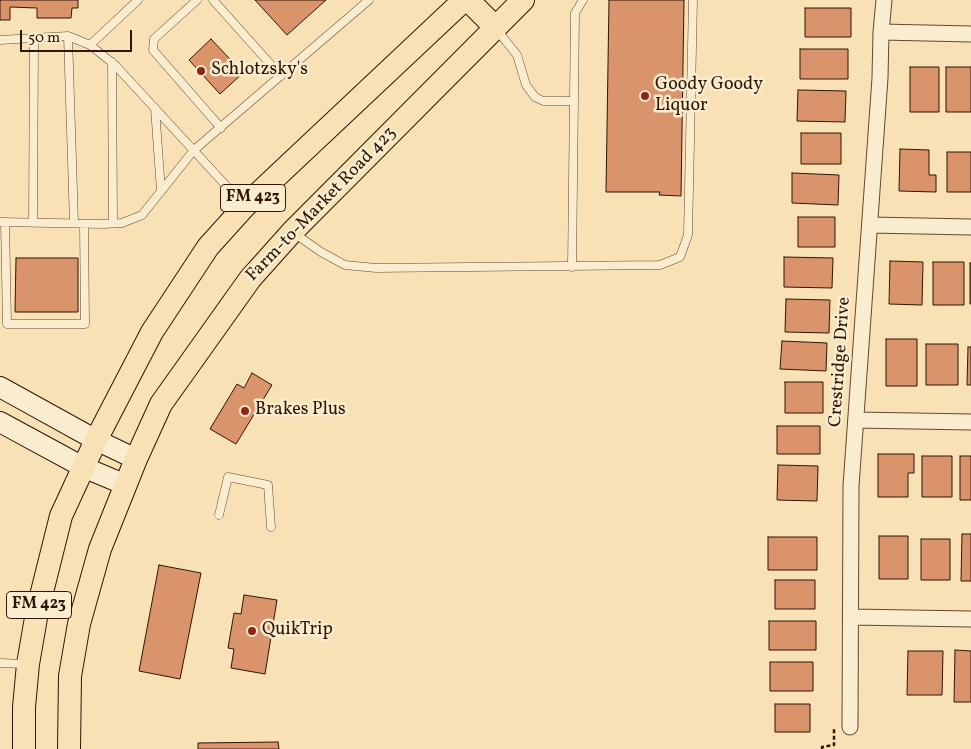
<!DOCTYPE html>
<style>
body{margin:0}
#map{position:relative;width:971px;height:749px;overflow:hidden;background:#f8e1b5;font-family:Vollkorn,serif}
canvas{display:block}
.scale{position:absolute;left:20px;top:30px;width:112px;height:22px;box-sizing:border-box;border:2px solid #311504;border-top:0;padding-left:6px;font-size:15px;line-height:18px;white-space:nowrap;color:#311504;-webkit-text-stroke:4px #faeccf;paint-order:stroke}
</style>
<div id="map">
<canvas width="971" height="749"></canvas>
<div class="scale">50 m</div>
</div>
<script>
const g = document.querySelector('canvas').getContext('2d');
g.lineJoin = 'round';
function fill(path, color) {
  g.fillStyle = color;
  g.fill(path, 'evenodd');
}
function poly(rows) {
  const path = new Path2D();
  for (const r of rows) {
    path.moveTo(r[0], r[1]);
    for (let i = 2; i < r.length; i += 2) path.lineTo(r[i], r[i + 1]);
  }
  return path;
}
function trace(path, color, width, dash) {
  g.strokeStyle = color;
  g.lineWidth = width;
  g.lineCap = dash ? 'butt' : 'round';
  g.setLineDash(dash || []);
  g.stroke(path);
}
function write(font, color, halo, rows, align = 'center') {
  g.font = font + ' Vollkorn,serif';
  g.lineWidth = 5;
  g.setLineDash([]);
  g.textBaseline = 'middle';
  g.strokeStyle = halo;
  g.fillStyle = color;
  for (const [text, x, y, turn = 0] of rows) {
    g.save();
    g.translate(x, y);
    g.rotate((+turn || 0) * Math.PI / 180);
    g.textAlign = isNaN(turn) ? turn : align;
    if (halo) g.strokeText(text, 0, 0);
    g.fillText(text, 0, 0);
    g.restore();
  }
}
const building = poly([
 [0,0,78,0,78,8,72,8,71,18,37,18,37,8,10,7,10,20,0,20,0,0],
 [255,0,326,0,287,35,255,0],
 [609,0,684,0,681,196,659,195,660,192,606,192,609,0],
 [805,8,851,8,851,37,805,37,805,8],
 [211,39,243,73,220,94,189,60,211,39],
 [800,49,848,49,848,79,800,79,800,49],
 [910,67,939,67,939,112,910,112,910,67],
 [946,67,971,67,971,112,946,112,946,67],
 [798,90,846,91,845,122,797,121,798,90],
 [801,133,841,133,841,164,801,164,801,133],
 [900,149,929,150,929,175,936,175,936,192,899,191,900,149],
 [947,152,971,152,971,192,947,192,947,152],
 [792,173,839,175,838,205,792,203,792,173],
 [798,217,835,217,835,247,798,247,798,217],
 [784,257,833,258,832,288,784,287,784,257],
 [16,258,78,258,78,312,15,312,16,258],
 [890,261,923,262,922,305,889,304,890,261],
 [933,262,964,262,964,305,933,305,933,262],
 [970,263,971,263,971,304,970,304,970,263],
 [786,299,830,300,829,333,785,332,786,299],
 [886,339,917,339,917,386,886,386,886,339],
 [782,341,827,343,826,371,780,369,782,341],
 [926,344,958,344,958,385,926,385,926,344],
 [968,347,971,347,971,385,967,385,968,347],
 [252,373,272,385,236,444,210,429,237,384,244,388,252,373],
 [785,382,823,382,823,413,785,413,785,382],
 [777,426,820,426,820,454,777,454,777,426],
 [878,454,914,454,914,473,908,473,908,497,878,497,878,454],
 [922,456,952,456,952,497,922,497,922,456],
 [960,456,971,456,971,500,960,500,960,456],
 [778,465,818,466,817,501,777,500,778,465],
 [962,534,971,534,971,581,961,581,962,534],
 [879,536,908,536,908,579,879,579,879,536],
 [768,537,817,537,817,570,768,570,768,537],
 [921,539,950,539,950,580,921,580,921,539],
 [159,565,201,573,180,679,139,671,159,565],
 [775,580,815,580,815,609,775,609,775,580],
 [244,595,277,600,265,674,231,668,234,649,228,648,234,613,241,614,244,595],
 [769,621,816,621,816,650,769,650,769,621],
 [955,650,971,651,971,702,954,702,955,650],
 [908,651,943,651,942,695,907,695,908,651],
 [770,662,813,662,813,691,770,691,770,662],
 [775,704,810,704,810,732,775,732,775,704],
 [278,742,279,749,198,749,198,743,278,742]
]);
fill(building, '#da946c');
trace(building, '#311504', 1);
const lane = poly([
 [197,0,154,39,153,50,221,128],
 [213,0,281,76],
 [497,30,517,55,526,85,535,97,543,101,574,101],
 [68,36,74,223],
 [0,40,68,36,90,45,115,65,243,204],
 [90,45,138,0],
 [112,62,113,223],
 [155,108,161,191],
 [0,222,103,224,122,223,142,215,194,150,369,0],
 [5,222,7,324,85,324,84,224],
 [33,223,34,37],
 [294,233,321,252,345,265,376,268,660,265,680,257,688,235,693,0],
 [572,267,575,13,583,0],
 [219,515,228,477,268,485,271,527],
 [0,663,25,664]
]);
const street = poly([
 [881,32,971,34],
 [870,225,971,227],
 [856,420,971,422],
 [851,617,971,619],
 [850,727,851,486,880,78,881,32,884,0]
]);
const secondary = poly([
 [0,387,96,440,136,459],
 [0,422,83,467,126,485]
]);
const primary = poly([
 [468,0,496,28],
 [24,749,24,707,28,664,37,612,61,516,96,440,152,332,208,247,245,206,464,0],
 [69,749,70,676,79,624,100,549,136,459,161,404,250,279,292,232,523,0]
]);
trace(lane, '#634830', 9);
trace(street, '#634830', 17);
trace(secondary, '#311504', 22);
trace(primary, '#311504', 24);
trace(poly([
 [822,749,822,747,834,745,834,729]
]), '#311504', 2.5, [4, 2.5]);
trace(lane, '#faeccf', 8);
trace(street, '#faeccf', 15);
trace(secondary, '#faeccf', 20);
trace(primary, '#f8e1b5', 22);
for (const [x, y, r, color] of [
 [201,71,5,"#8f2418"],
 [645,96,5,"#8f2418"],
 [245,411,5,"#8f2418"],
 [252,631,5,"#8f2418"]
]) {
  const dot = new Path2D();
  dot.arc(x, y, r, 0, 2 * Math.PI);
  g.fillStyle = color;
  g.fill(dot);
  trace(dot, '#faeccf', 2);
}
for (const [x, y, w] of [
 [253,198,65],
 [39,605,65]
]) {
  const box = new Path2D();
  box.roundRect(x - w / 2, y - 13.5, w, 27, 4);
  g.fillStyle = '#faeccf';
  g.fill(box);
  trace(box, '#311504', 1);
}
write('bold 16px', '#311504', null, [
 ["FM 423",253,198],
 ["FM 423",39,605]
]);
write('18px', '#311504', '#faeccf', [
 ["Schlotzsky's",211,71],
 ["Goody Goody",655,86],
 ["Liquor",655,107],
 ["Brakes Plus",255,411],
 ["QuikTrip",262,631]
], 'left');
write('18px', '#311504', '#faeccf', [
 ["Farm-to-Market Road 423",322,205,-46],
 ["Crestridge Drive",841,362,-86]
]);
</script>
